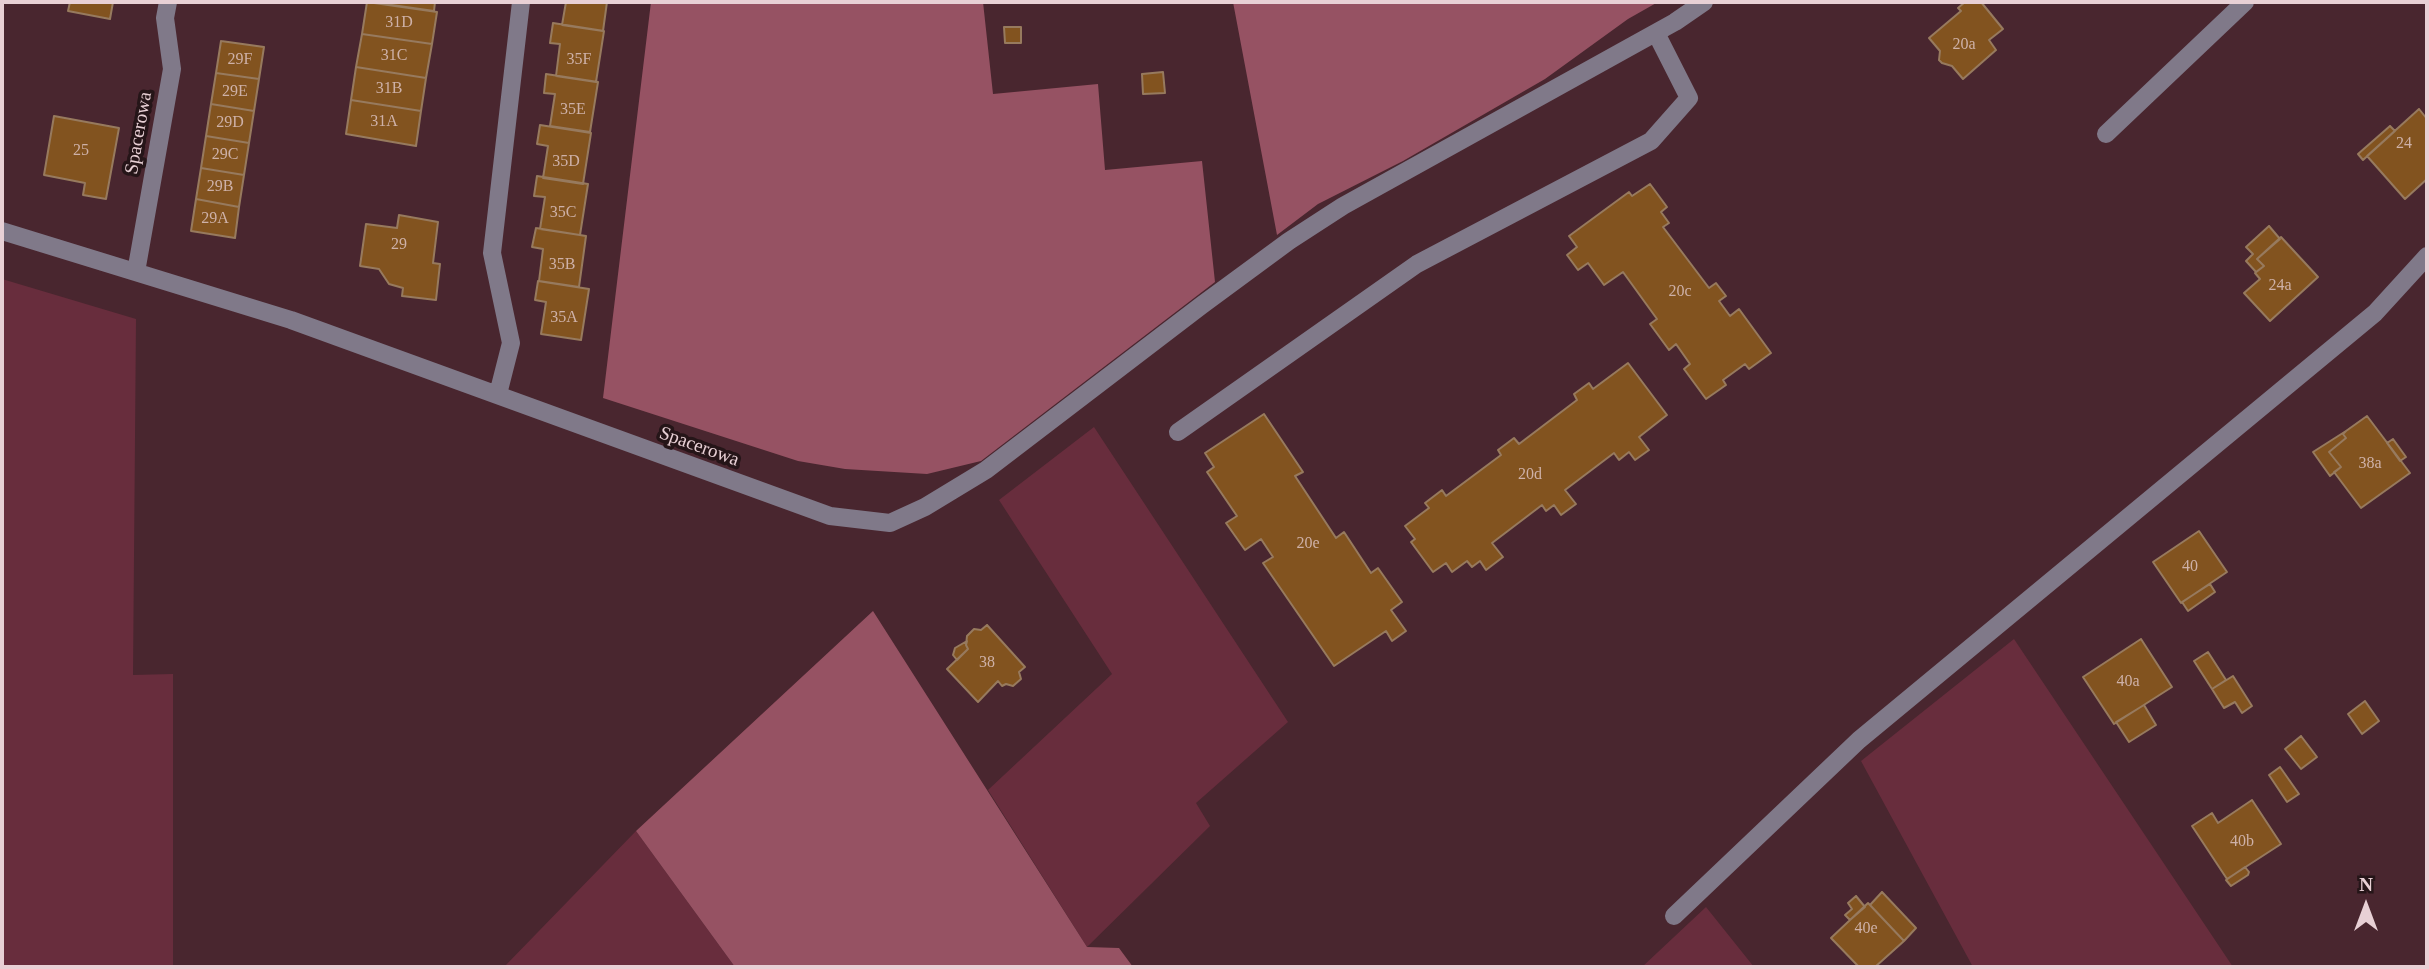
<!DOCTYPE html>
<style>
body{margin:0}
#map{position:relative;width:2429px;height:969px;overflow:hidden;background:#49262f;font-family:Georgia,serif}
canvas{display:block}
.frame{position:absolute;inset:0;border:4px solid #e8d0d5;pointer-events:none}
.north{position:absolute;left:2331px;top:871px;width:70px;height:70px;-webkit-text-stroke:5px #251518;paint-order:stroke;rotate:0deg;font-size:19px;font-weight:700;line-height:28px;text-align:center;color:#e8d0d5}
.north::after{content:'';display:block;margin:auto;width:24px;height:32px;background:#e8d0d5;clip-path:polygon(50% 0,100% 100%,50% 72%,0 100%)}
</style>
<div id="map">
<canvas width="2429" height="969"></canvas>
<div class="frame"></div>
<div class="north">N</div>
</div>
<script>
const g = document.querySelector('canvas').getContext('2d');
g.lineJoin = 'round';
function fill(path, color) {
  g.fillStyle = color;
  g.fill(path, 'evenodd');
}
function poly(rows) {
  const path = new Path2D();
  for (const r of rows) {
    path.moveTo(r[0], r[1]);
    for (let i = 2; i < r.length; i += 2) path.lineTo(r[i], r[i + 1]);
  }
  return path;
}
function trace(path, color, width, dash) {
  g.strokeStyle = color;
  g.lineWidth = width;
  g.lineCap = dash ? 'butt' : 'round';
  g.setLineDash(dash || []);
  g.stroke(path);
}
function write(font, color, halo, rows, align = 'center') {
  g.font = font + ' Georgia,serif';
  g.lineWidth = 7;
  g.setLineDash([]);
  g.textBaseline = 'middle';
  g.strokeStyle = halo;
  g.fillStyle = color;
  for (const [text, x, y, turn = 0] of rows) {
    g.save();
    g.translate(x, y);
    g.rotate((+turn || 0) * Math.PI / 180);
    g.textAlign = isNaN(turn) ? turn : align;
    if (halo) g.strokeText(text, 0, 0);
    g.fillText(text, 0, 0);
    g.restore();
  }
}
fill(poly([
 [2,279,136,319,133,675,173,674,173,967,2,967],
 [1094,427,1288,722,1196,803,1210,826,1087,947,988,790,1112,674,999,500],
 [2014,639,2233,967,1973,967,1861,761],
 [636,831,735,967,504,967],
 [1706,907,1754,967,1642,967]
]), '#682d3d');
fill(poly([
 [651,2,983,2,993,94,1098,84,1105,170,1202,161,1215,282,981,461,927,474,845,469,798,461,603,398],
 [1233,2,1658,2,1628,19,1545,79,1403,161,1318,204,1277,235],
 [873,611,1087,947,1119,948,1133,967,735,967,636,831]
]), '#965263');
const building = poly([
 [70,2,113,2,110,19,68,11,70,2],
 [367,2,437,12,432,44,362,34,367,2],
 [371,2,435,2,434,11,371,2],
 [566,2,607,2,603,31,562,25,566,2],
 [1965,2,1981,2,2003,29,1989,40,1996,50,1963,79,1952,66,1942,63,1939,60,1940,51,1929,38,1961,11,1958,8,1965,2],
 [553,23,604,31,596,82,556,76,560,44,550,43,553,23],
 [1004,27,1021,27,1021,43,1005,43,1004,27],
 [362,34,432,44,426,78,356,67,362,34],
 [221,41,264,47,259,79,216,73,221,41],
 [356,67,426,78,421,111,351,100,356,67],
 [1163,72,1165,93,1143,94,1142,74,1163,72],
 [216,73,259,79,254,111,211,104,216,73],
 [546,74,598,82,590,132,550,126,555,94,544,93,546,74],
 [351,100,421,111,416,146,346,134,351,100],
 [211,104,254,111,249,143,206,136,211,104],
 [2419,109,2427,119,2427,179,2405,199,2367,156,2419,109],
 [54,116,119,128,106,199,83,195,85,183,44,175,54,116],
 [540,125,591,133,583,184,543,178,548,146,537,144,540,125],
 [2390,126,2395,131,2363,160,2358,154,2390,126],
 [206,136,249,143,244,175,201,168,206,136],
 [201,168,244,175,239,207,196,199,201,168],
 [537,176,588,184,580,235,540,229,545,197,534,196,537,176],
 [1650,184,1667,207,1661,212,1669,223,1663,227,1709,288,1716,283,1726,296,1719,301,1730,316,1739,309,1771,353,1749,369,1745,364,1723,380,1726,385,1706,399,1684,369,1690,364,1676,344,1669,350,1650,324,1657,319,1623,272,1604,285,1588,263,1578,270,1567,255,1577,247,1569,236,1629,192,1632,196,1650,184],
 [196,199,239,207,235,238,191,231,196,199],
 [399,215,438,222,433,263,440,264,436,300,402,296,403,288,389,284,379,269,360,266,366,224,397,228,399,215],
 [2269,226,2280,239,2257,259,2264,266,2256,272,2246,261,2253,254,2246,247,2269,226],
 [536,228,586,236,579,287,539,281,543,249,532,247,536,228],
 [2281,237,2318,277,2270,321,2244,293,2260,279,2255,273,2264,266,2257,259,2281,237],
 [538,281,589,289,581,340,541,334,546,302,535,300,538,281],
 [1628,363,1667,415,1639,437,1649,450,1635,460,1629,452,1619,460,1614,453,1565,490,1576,504,1561,515,1554,505,1546,511,1542,505,1492,543,1503,557,1486,570,1480,561,1472,567,1467,561,1452,572,1446,563,1433,572,1411,542,1415,539,1405,526,1429,508,1425,503,1442,490,1446,496,1501,455,1498,450,1514,438,1519,444,1577,400,1574,394,1589,383,1593,389,1628,363],
 [1264,414,1303,472,1295,476,1336,538,1344,532,1371,573,1378,568,1402,602,1391,610,1406,631,1392,641,1386,631,1334,666,1263,563,1273,557,1261,539,1245,550,1226,523,1237,516,1207,472,1214,467,1205,453,1264,414],
 [2367,416,2410,473,2361,508,2334,472,2341,467,2329,452,2346,438,2343,434,2346,431,2367,416],
 [2346,431,2343,434,2346,438,2329,452,2341,467,2330,476,2313,452,2346,431],
 [2393,439,2406,457,2400,461,2387,443,2393,439],
 [2199,531,2227,572,2181,603,2153,562,2199,531],
 [2210,584,2215,592,2188,611,2182,602,2210,584],
 [987,625,1025,667,1019,672,1021,679,1013,686,1006,684,1002,686,998,681,978,702,947,669,968,649,966,645,967,636,974,629,981,630,987,625],
 [2141,639,2172,687,2114,724,2083,677,2141,639],
 [967,641,966,645,968,649,957,660,953,655,955,648,967,641],
 [2208,652,2226,680,2212,689,2194,661,2208,652],
 [2233,676,2252,706,2242,713,2235,702,2224,708,2212,689,2233,676],
 [2365,701,2379,721,2362,734,2348,714,2365,701],
 [2144,705,2156,725,2129,742,2116,722,2144,705],
 [2301,736,2317,757,2301,769,2285,749,2301,736],
 [2280,767,2299,794,2287,802,2269,775,2280,767],
 [2252,800,2281,844,2227,879,2192,826,2212,813,2218,823,2252,800],
 [2245,867,2249,872,2248,875,2231,886,2226,880,2245,867],
 [1882,892,1916,928,1904,941,1870,905,1882,892],
 [1856,896,1865,907,1850,920,1845,915,1852,909,1848,903,1856,896],
 [1868,903,1904,941,1875,967,1859,967,1831,938,1868,903]
]);
fill(building, '#82531f');
trace(building, '#977a5e', 2);
trace(poly([
 [2106,134,2245,2],
 [2,231,291,320,830,516,890,523,925,507,986,470,1202,305,1289,241,1343,206,1619,53,1675,22,1704,2],
 [136,272,172,69,165,18,168,2],
 [498,394,511,343,492,253,521,2],
 [1178,432,1417,264,1651,141,1689,98,1656,33],
 [1674,916,1859,740,2375,313,2427,256]
]), '#807989', 18);
write('16px', '#ceb1a8', null, [
 ["31D",399,23],
 ["20a",1964,45],
 ["31C",394,56],
 ["29F",240,60],
 ["35F",579,60],
 ["31B",389,89],
 ["29E",235,92],
 ["35E",573,110],
 ["31A",384,122],
 ["29D",230,123],
 ["24",2404,144],
 ["25",81,151],
 ["29C",225,155],
 ["35D",566,162],
 ["29B",220,187],
 ["35C",563,213],
 ["29A",215,219],
 ["29",399,245],
 ["35B",562,265],
 ["24a",2280,286],
 ["20c",1680,292],
 ["35A",564,318],
 ["38a",2370,464],
 ["20d",1530,475],
 ["20e",1308,544],
 ["40",2190,567],
 ["38",987,663],
 ["40a",2128,682],
 ["40b",2242,842],
 ["40e",1866,929]
]);
write('19px', '#e8d0d5', '#251518', [
 ["Spacerowa",139,133,-80],
 ["Spacerowa",699,447,20]
]);
</script>
